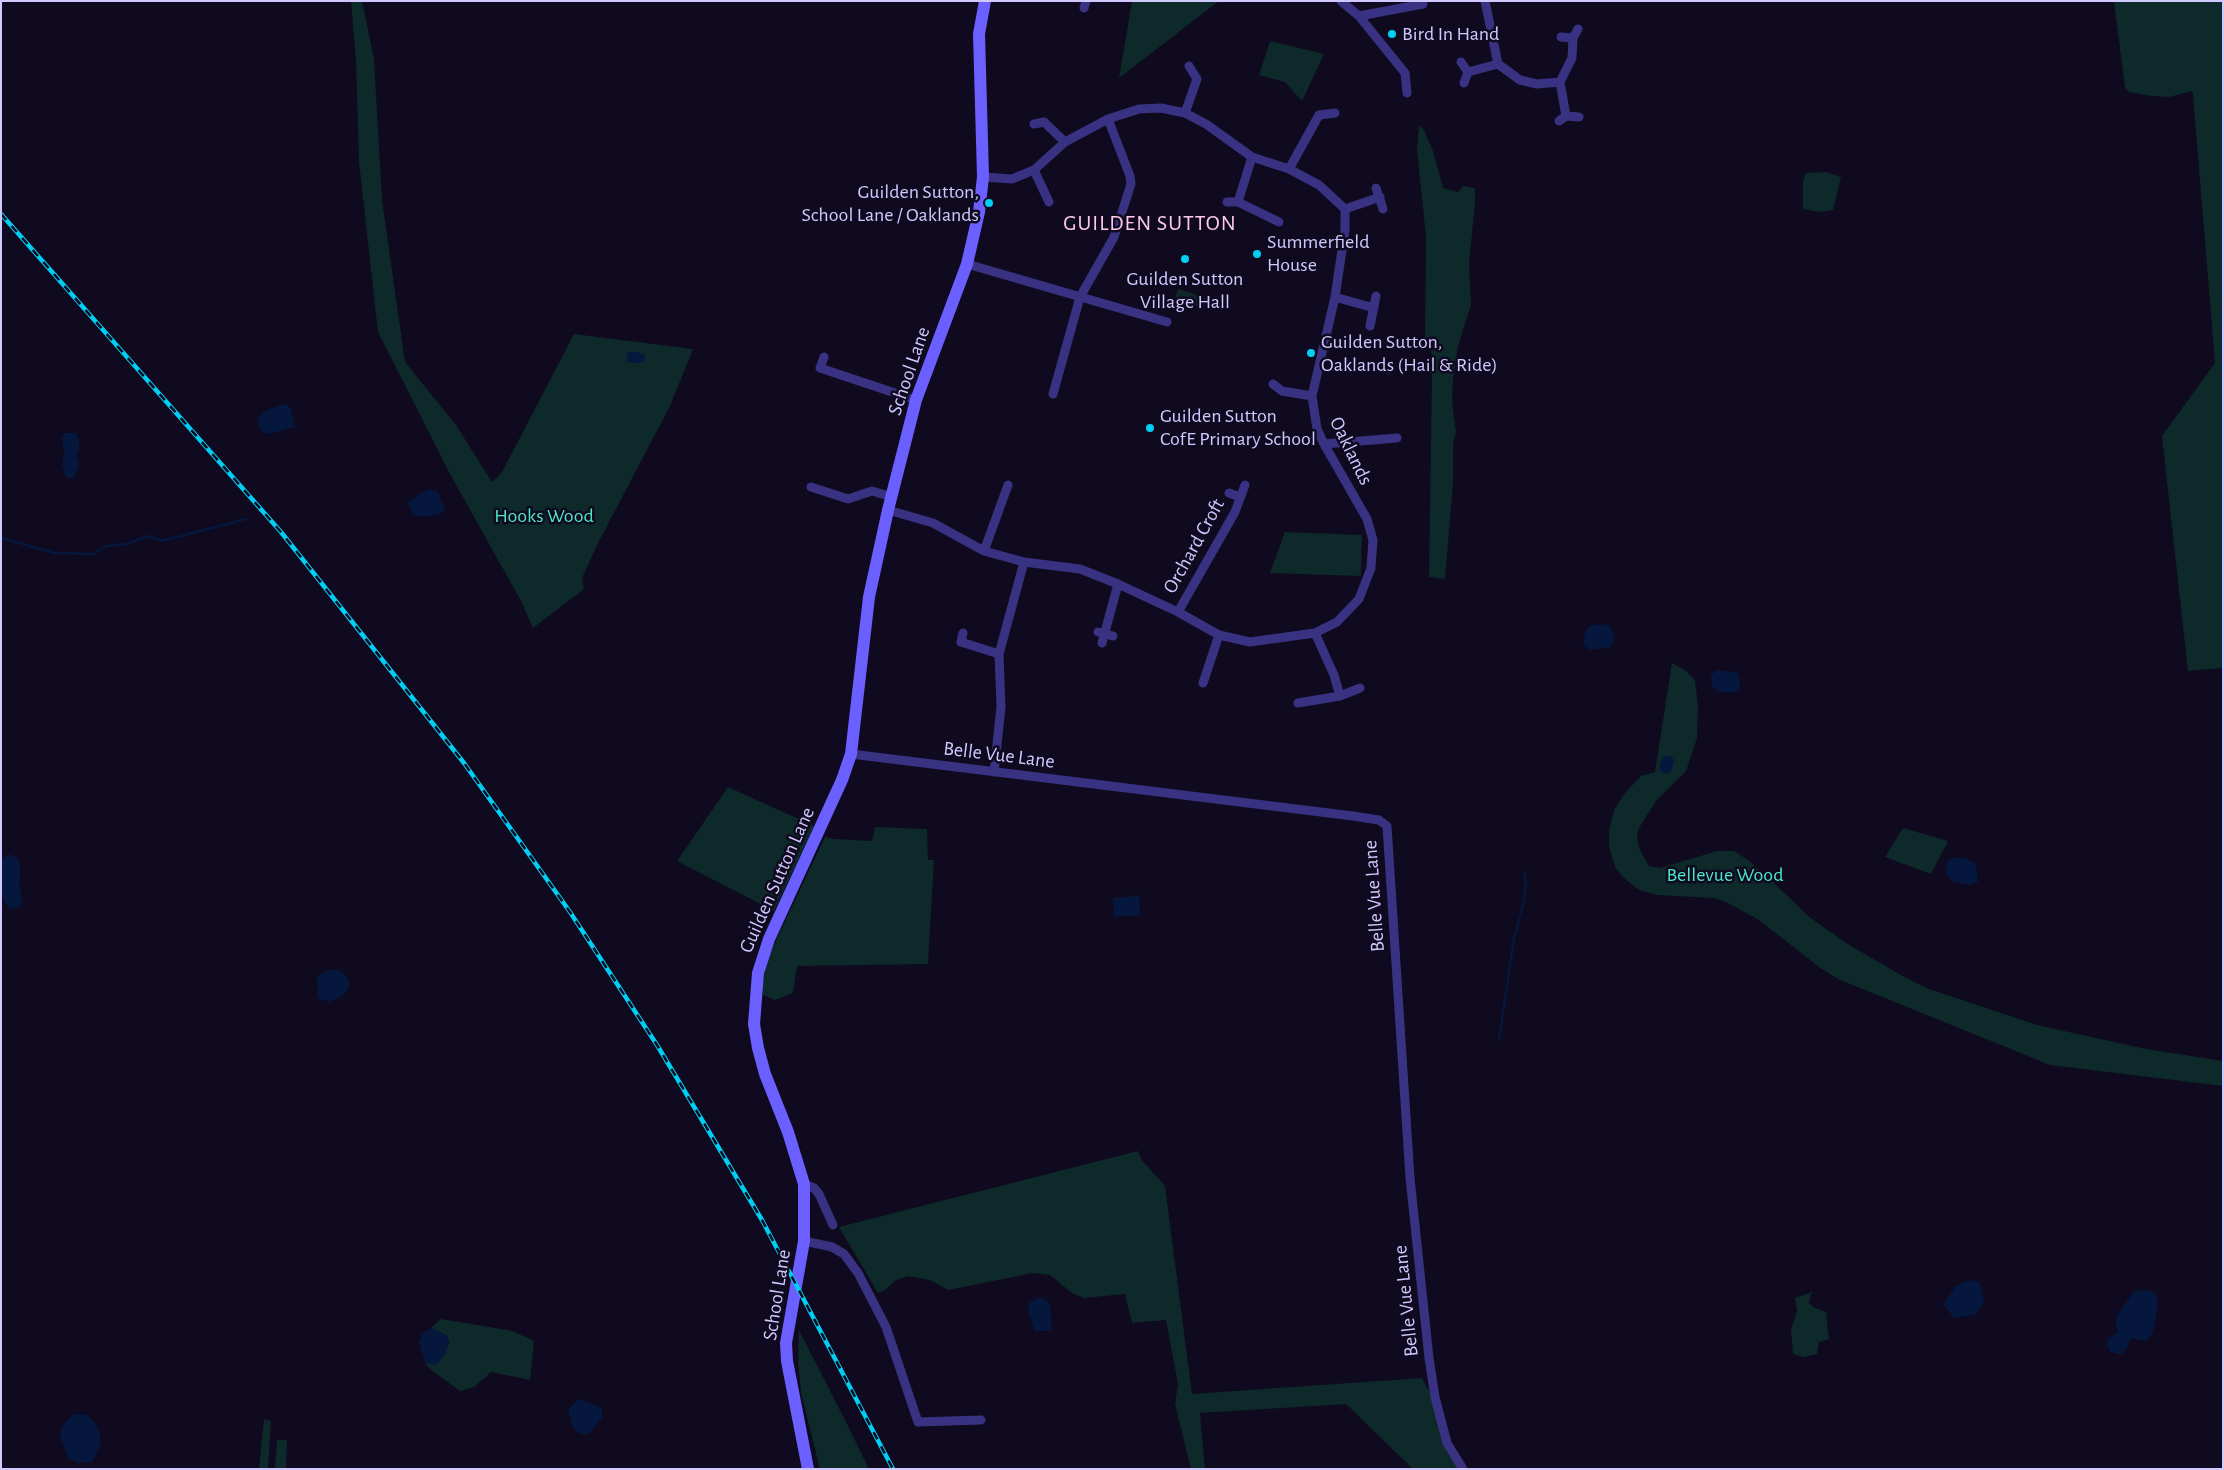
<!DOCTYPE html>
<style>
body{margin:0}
#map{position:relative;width:2224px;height:1470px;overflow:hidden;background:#0f0a1f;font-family:"Alegreya Sans",sans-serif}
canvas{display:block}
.frame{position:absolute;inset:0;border:2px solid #d1c8ff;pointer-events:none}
</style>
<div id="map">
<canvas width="2224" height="1470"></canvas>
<div class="frame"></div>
</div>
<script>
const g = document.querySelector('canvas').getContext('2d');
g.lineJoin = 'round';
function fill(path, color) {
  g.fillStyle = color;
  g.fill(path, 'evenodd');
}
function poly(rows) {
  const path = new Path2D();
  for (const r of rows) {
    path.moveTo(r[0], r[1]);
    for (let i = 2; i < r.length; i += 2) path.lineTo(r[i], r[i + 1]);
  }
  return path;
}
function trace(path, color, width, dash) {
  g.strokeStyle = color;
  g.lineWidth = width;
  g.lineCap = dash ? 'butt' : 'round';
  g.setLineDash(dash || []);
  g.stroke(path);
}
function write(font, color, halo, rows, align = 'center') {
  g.font = font + ' "Alegreya Sans",sans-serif';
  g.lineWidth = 5;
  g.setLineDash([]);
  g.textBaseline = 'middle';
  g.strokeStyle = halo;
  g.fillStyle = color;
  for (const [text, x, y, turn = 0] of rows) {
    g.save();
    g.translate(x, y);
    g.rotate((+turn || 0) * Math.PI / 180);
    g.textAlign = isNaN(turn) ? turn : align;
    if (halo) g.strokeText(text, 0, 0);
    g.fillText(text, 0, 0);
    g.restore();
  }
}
fill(poly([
 [351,1,362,1,374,59,382,200,405,362,456,425,492,482,502,472,574,334,693,349,670,406,597,545,582,578,584,589,533,628,521,601,450,474,378,332,359,161,356,61],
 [1132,1,1219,1,1119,78],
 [2114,1,2223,1,2223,668,2188,671,2162,436,2215,363,2193,95,2192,91,2169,97,2152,96,2129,92,2125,88],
 [1270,41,1324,54,1302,101,1285,82,1259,75],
 [1419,125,1424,130,1433,151,1443,188,1458,192,1463,186,1475,188,1475,204,1469,264,1471,305,1458,346,1453,379,1452,402,1456,432,1453,444,1453,483,1445,579,1429,577,1432,375,1431,343,1425,342,1426,237,1417,150],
 [1826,172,1841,177,1833,210,1821,212,1803,209,1803,181,1806,173],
 [1178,289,1206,298,1203,308,1175,298],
 [1285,532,1362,535,1361,576,1270,573],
 [1672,663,1686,671,1695,680,1698,706,1697,738,1686,771,1656,801,1639,828,1637,836,1639,848,1649,866,1660,868,1717,851,1734,851,1748,860,1769,878,1808,916,1846,943,1908,979,1929,989,2037,1025,2146,1049,2223,1061,2223,1086,2050,1065,1838,979,1819,967,1759,920,1726,902,1714,898,1657,895,1639,890,1623,877,1615,867,1609,847,1609,830,1614,811,1624,794,1641,776,1655,772],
 [728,787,814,826,774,911,677,861],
 [875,827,927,829,928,860,934,860,928,964,797,966,793,993,775,1000,763,995,762,984,768,957,825,837,834,839,872,841],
 [1903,828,1948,841,1931,874,1885,857],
 [1138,1151,1141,1159,1165,1186,1192,1394,1422,1378,1433,1398,1460,1469,1413,1469,1346,1404,1200,1413,1205,1469,1191,1469,1175,1404,1178,1384,1166,1320,1132,1323,1125,1294,1084,1298,1072,1293,1050,1275,1033,1273,948,1290,930,1280,908,1276,896,1280,885,1290,878,1293,839,1227],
 [1812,1292,1809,1302,1813,1307,1826,1312,1829,1339,1819,1342,1817,1354,1803,1357,1793,1354,1791,1330,1797,1311,1795,1298],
 [441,1319,513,1331,534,1341,530,1380,491,1372,474,1387,460,1391,430,1369,425,1363,436,1364,445,1354,449,1342,446,1335,431,1328],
 [799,1330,847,1424,869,1469,820,1469,801,1393,798,1362],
 [264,1419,271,1421,268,1469,259,1469],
 [277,1440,287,1440,286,1469,275,1469]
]), '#0d2929');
fill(poly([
 [628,352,636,352,645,355,644,362,633,363,626,361],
 [283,404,288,405,291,409,295,427,270,434,262,432,258,426,258,418,264,411],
 [64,433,75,433,79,438,79,449,76,455,79,463,74,477,69,479,65,475,62,467,64,452,62,438],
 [430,489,438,492,445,510,438,515,421,517,413,514,407,503,422,492],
 [1600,624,1608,625,1613,632,1614,640,1611,647,1590,650,1583,644,1585,632,1590,626],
 [1717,670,1737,672,1740,681,1739,690,1732,693,1718,692,1712,686,1711,681,1711,675],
 [1671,756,1674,760,1672,768,1670,772,1664,774,1660,770,1660,763,1663,757],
 [10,854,17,858,21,867,19,882,22,900,21,906,15,909,10,909,3,900,1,884,2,859],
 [1955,857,1967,859,1976,864,1978,882,1969,885,1952,881,1946,874,1947,861],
 [1134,895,1139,895,1140,915,1114,917,1113,898,1129,897],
 [336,969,344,973,349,981,348,989,341,997,329,1002,318,998,317,976,329,970],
 [1970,1280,1980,1282,1984,1302,1975,1315,1954,1318,1943,1304,1956,1286],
 [2145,1290,2155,1292,2158,1303,2153,1333,2146,1341,2131,1338,2127,1348,2121,1355,2111,1352,2107,1345,2108,1339,2118,1332,2115,1323,2118,1314,2134,1291],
 [1039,1297,1045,1299,1050,1304,1052,1331,1035,1331,1028,1311,1029,1303],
 [431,1328,446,1335,449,1342,445,1354,436,1365,425,1363,419,1343,422,1334],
 [579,1399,602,1408,602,1418,588,1435,580,1433,573,1428,568,1409],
 [79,1414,87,1415,94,1421,100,1433,101,1444,92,1462,79,1463,71,1460,67,1456,61,1439,60,1432,64,1423,73,1415]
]), '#05173d');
trace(poly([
 [1,538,55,553,94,554,106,546,127,544,148,536,162,541,246,519],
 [1499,1040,1514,938,1523,905,1526,885,1524,872]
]), '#05173d', 2.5);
trace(poly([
 [1341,1,1359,16,1405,73,1407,93],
 [1485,1,1498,64,1520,80,1537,84,1560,82],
 [1084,8,1086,1],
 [1359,16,1423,4],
 [1573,38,1578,29],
 [1461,62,1468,72],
 [1464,83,1468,72,1498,64],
 [1185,113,1197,79,1189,66],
 [1566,116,1579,117],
 [1559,121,1566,116,1560,82,1572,58,1573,38,1561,37],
 [1034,124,1044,122,1065,142],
 [1289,169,1319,115,1335,113],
 [1034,170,1049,202],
 [1376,188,1383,209],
 [1227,202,1238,202,1252,157],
 [1238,202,1279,222],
 [1345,209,1380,197],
 [967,264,1167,322],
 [1335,297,1374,308],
 [1370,326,1376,296],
 [824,357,820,368,916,400],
 [1273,384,1282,391,1312,396],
 [1053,394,1080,297,1114,237,1131,184,1130,176,1108,119],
 [1324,444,1397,438],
 [811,487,848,499,872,491,892,497],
 [1229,493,1240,497],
 [888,510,933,523,984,551,1024,562,1080,569,1118,584,1178,612,1219,635,1250,642,1315,633,1337,622,1359,599,1371,568,1373,540,1367,519,1324,444,1317,429,1312,396,1335,297,1345,230,1345,209,1319,185,1289,169,1252,157,1206,124,1185,113,1161,108,1139,109,1108,119,1065,142,1034,170,1012,179,983,177],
 [984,551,1008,485],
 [1178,612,1235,512,1245,485],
 [1098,632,1113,636],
 [963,633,961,642,999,654,1024,562],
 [1315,633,1334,675,1340,696,1360,688],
 [1102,643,1118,584],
 [1203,683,1219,635],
 [1298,703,1340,696],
 [851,754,1353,816,1379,820,1387,826,1410,1178,1429,1358,1435,1397,1447,1443,1463,1469],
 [994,772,1001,707,999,654],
 [804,1184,814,1188,819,1194,833,1225],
 [804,1241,832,1247,844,1254,858,1273,886,1327,918,1422,981,1420]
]), '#393282', 9);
trace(poly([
 [808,1469,787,1361,786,1343,804,1241,804,1184,788,1132,765,1074,758,1048,754,1024,758,973,769,939,842,780,851,754,869,597,888,510,916,400,967,264,979,212,983,177,979,34,985,1]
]), '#6b5fff', 12);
const rail = poly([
 [1,214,281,532,464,763,570,912,657,1045,762,1220,893,1469]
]);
trace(rail, '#00cef3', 4.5);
trace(rail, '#0f0a1f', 2.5, [8]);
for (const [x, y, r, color] of [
 [1392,34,5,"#00cef3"],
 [989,203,5,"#00cef3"],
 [1257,254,5,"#00cef3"],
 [1185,259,5,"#00cef3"],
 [1311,353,5,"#00cef3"],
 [1150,428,5,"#00cef3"]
]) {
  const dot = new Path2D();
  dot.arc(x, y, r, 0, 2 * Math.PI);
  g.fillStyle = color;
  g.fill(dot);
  trace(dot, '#0f0a1f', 2);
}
write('20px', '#d1c8ff', '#0f0a1f', [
 ["Bird In Hand",1402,34],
 ["Guilden Sutton,",979,192,"right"],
 ["School Lane / Oaklands",979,215,"right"],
 ["Summerfield",1267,242],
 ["House",1267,265],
 ["Guilden Sutton",1185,279,"center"],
 ["Village Hall",1185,302,"center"],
 ["Guilden Sutton,",1321,342],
 ["Oaklands (Hail & Ride)",1321,365],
 ["Guilden Sutton",1160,416],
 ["CofE Primary School",1160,439]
], 'left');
write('20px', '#d1c8ff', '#0f0a1f', [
 ["School Lane",909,371,-71],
 ["Oaklands",1351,451,64],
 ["Orchard Croft",1194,546,-61],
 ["Belle Vue Lane",999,755,7],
 ["Guilden Sutton Lane",777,880,-66],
 ["Belle Vue Lane",1374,896,-94],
 ["School Lane",777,1295,-81],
 ["Belle Vue Lane",1406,1301,-96]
]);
write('20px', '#4ce7c9', '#0f0a1f', [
 ["Hooks Wood",544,516],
 ["Bellevue Wood",1725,875]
]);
g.letterSpacing = '1px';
write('22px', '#ffcae9', '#0f0a1f', [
 ["GUILDEN SUTTON",1150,223]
]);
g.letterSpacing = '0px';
</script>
